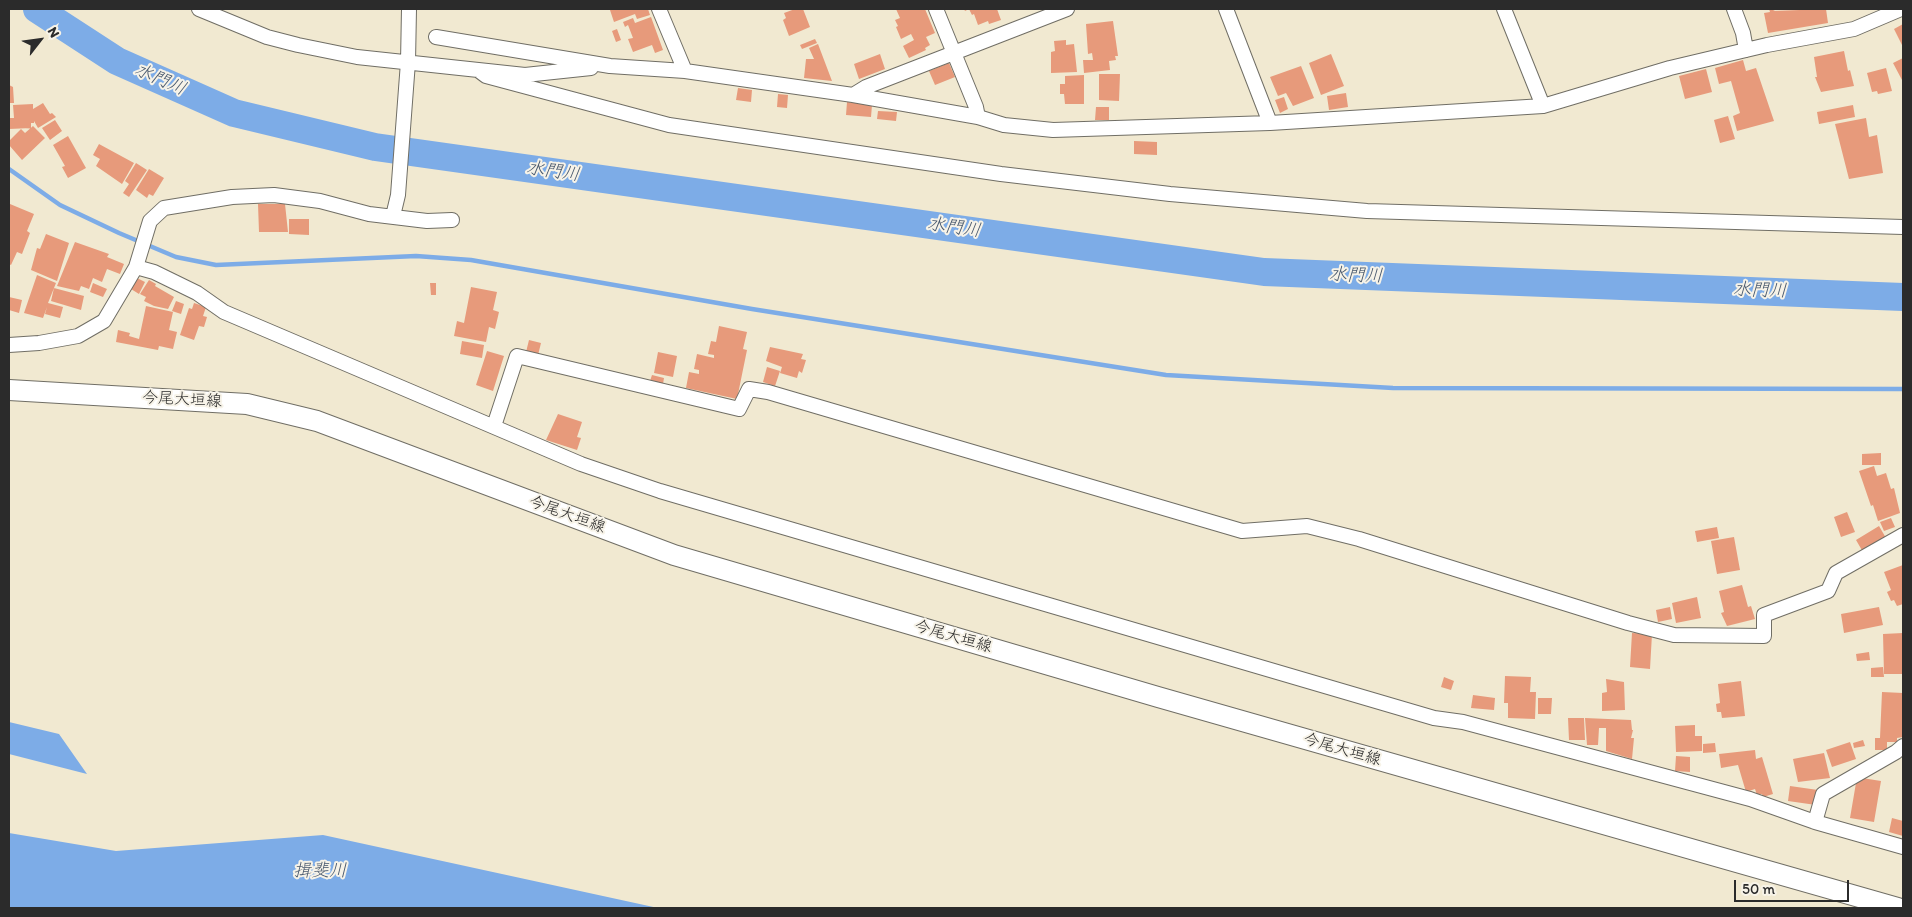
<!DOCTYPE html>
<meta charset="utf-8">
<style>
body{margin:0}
#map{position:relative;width:1912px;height:917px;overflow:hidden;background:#f1e9d1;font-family:Itim,sans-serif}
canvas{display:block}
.frame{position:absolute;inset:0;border:10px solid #2b2b2b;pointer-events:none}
.north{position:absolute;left:15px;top:15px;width:50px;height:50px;-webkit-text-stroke:4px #f7f3e8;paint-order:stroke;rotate:60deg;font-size:14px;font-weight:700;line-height:20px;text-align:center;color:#2b2b2b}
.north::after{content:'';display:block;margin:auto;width:18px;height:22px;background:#2b2b2b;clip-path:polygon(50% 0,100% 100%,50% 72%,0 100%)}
.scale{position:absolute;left:1734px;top:880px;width:115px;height:22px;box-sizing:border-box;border:2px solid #2b2b2b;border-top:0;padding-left:6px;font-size:15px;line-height:18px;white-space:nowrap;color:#2b2b2b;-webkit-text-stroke:4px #f7f3e8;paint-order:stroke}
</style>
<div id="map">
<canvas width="1912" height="917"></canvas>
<div class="frame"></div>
<div class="north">N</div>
<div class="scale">50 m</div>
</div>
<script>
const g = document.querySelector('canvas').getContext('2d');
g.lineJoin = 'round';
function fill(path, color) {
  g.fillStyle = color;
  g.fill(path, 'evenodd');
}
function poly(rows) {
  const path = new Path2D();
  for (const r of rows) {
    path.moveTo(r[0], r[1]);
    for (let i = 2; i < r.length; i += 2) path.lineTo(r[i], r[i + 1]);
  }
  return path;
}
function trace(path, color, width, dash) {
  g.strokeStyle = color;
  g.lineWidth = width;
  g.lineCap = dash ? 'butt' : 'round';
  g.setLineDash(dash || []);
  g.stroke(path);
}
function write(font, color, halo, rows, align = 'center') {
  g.font = font + ' Itim,"Klee One",sans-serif';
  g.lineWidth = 4;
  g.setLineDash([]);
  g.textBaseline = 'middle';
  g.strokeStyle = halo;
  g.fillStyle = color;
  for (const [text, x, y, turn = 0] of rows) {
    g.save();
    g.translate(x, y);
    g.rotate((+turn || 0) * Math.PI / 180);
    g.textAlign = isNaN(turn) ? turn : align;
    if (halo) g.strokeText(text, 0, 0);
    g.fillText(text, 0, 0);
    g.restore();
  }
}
fill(poly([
 [9,722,59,734,87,774,9,754],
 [9,833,116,851,323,835,658,908,9,908]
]), '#7dace7');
trace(poly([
 [9,169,60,205,119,233,176,257,216,265,416,256,471,260,752,309,1166,375,1393,388,1903,389]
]), '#7dace7', 4.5);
trace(poly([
 [37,9,117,61,234,113,375,147,1264,272,1903,297]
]), '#7dace7', 28);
fill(poly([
 [614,9,648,9,650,15,637,19,635,14,614,22,610,10],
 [795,9,803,9,810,27,789,36,783,20,786,18,784,13],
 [896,9,925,9,935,33,926,37,930,45,925,48,926,50,909,58,903,46,914,40,911,34,901,39,896,27,898,26,895,20,900,18],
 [964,9,997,9,1001,20,989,24,988,21,978,25,974,14,972,15,969,9,965,11],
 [1769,9,1777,9,1773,11,1826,9,1828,23,1768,33,1764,13,1770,12],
 [651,17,663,50,655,53,652,45,633,52,628,39,633,38,628,25,625,27,623,22,633,18,635,23],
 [1113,21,1118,56,1115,56,1116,60,1109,61,1110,70,1084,73,1083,60,1093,60,1092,53,1088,54,1086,24],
 [1903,24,1903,47,1894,29],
 [617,29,621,40,616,42,612,31],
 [815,39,817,43,802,49,800,45],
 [1066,40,1066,45,1074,44,1077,72,1051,73,1051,52,1055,51,1054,41],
 [818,44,832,81,804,78,806,59,814,59,809,48],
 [1844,51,1848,71,1850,70,1854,86,1821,92,1815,77,1817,77,1814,57],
 [880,54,885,69,859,79,854,64],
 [1331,54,1344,86,1321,95,1309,63],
 [1903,58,1903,79,1902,80,1893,63],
 [1743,60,1746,71,1756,68,1774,121,1737,131,1733,116,1740,113,1731,81,1719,84,1715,68],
 [949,63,955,77,935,85,929,71],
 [1301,66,1314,98,1293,106,1286,93,1278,96,1270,77],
 [1886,68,1892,91,1878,94,1877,91,1872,92,1867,73],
 [1706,69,1712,92,1685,99,1679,76],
 [1099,74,1120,74,1119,101,1099,100],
 [1084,75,1084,104,1065,104,1064,94,1060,94,1060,84,1065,84,1065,76],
 [9,85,13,87,14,103,9,103],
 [738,88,752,90,751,102,736,100],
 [1346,93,1348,107,1329,110,1327,96],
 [778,94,788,95,787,108,777,107],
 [1284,97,1288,109,1280,113,1275,100],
 [847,102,872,105,871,117,846,115],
 [43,103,50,114,52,113,56,117,38,128,34,121,34,123,31,123,31,128,9,129,9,118,14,118,13,105,33,104,33,109],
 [1853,105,1855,117,1819,124,1817,112],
 [1096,107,1109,107,1109,120,1095,120],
 [878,111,897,112,896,121,877,119],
 [1728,116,1735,139,1720,143,1714,120],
 [1866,118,1869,137,1877,135,1883,173,1849,179,1835,124],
 [55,120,62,131,50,140,42,128],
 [33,126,45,138,22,160,9,145,9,141,21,129,25,133],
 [68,136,86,168,68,178,62,167,65,166,53,145],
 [1134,141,1157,142,1157,155,1134,154],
 [99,144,134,163,122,184,96,166,100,159,93,155],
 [136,163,147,170,129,197,123,193,129,184,125,181],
 [149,169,164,178,153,196,149,194,147,198,136,190],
 [10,204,34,214,27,231,30,233,22,254,17,252,11,265,9,264],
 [258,204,285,204,288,232,259,232],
 [289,219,309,219,309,235,289,234],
 [46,234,69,243,57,281,31,270,37,248,40,249],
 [75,242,109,254,107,257,124,264,120,274,107,269,102,282,93,278,89,289,81,286,79,291,57,286],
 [37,275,56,283,48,303,63,307,60,318,45,314,47,307,43,318,24,313],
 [137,278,145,282,139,294,131,289],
 [149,280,156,284,155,286,174,297,168,309,154,306,144,301,146,297,140,294],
 [93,283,107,289,103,297,90,292],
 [430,283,436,283,436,295,431,295],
 [471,287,497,292,493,310,499,312,495,329,489,327,486,342,454,336,457,321,464,323],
 [54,288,84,296,81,310,51,301],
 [9,297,22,300,19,313,9,310],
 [176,301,184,304,181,314,172,311],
 [194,303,206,307,203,316,207,317,204,327,199,326,194,340,180,335,189,308,192,309],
 [146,306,173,312,169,330,177,332,173,349,159,346,158,350,116,342,118,330,130,333,129,336,139,339],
 [719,326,747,332,743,349,747,350,737,399,686,388,689,372,699,374,699,370,694,369,697,354,714,358,714,355,708,354,711,341,716,342],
 [529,340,541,343,538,355,526,352],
 [462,341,484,345,482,358,460,354],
 [770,347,803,354,801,359,806,360,802,373,799,371,797,378,780,373,782,367,766,361],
 [487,351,504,356,493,391,476,385],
 [658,352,677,356,673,377,654,373],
 [767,367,780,371,775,386,763,382],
 [652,375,664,378,663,384,650,381],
 [558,414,582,422,577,437,581,438,577,450,546,440],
 [1881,453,1881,465,1862,465,1862,454],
 [1874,466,1877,476,1886,473,1891,489,1894,488,1900,513,1878,521,1873,505,1871,506,1859,471],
 [1847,512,1855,532,1841,537,1834,517],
 [1891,518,1895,527,1884,531,1880,522],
 [1879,526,1886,538,1863,552,1856,540],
 [1717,527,1719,538,1697,542,1695,531],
 [1734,537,1740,570,1717,574,1711,541],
 [1903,565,1903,604,1897,606,1894,600,1891,601,1887,592,1891,590,1884,572],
 [1742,585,1748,607,1751,606,1755,619,1727,626,1721,613,1724,612,1719,591],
 [1697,597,1701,618,1676,623,1672,603],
 [1670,607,1672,619,1658,622,1656,610],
 [1879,607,1883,625,1844,633,1841,614],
 [1632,633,1652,634,1650,669,1630,667],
 [1903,633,1903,674,1884,674,1883,634],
 [1869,652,1870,660,1857,661,1856,654],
 [1883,667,1884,677,1871,677,1871,668],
 [1505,676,1531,677,1530,692,1536,692,1535,719,1508,718,1508,703,1504,703],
 [1444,677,1454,681,1451,690,1441,687],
 [1606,679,1624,682,1625,710,1602,711,1602,693,1607,692],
 [1741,681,1745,716,1722,718,1721,712,1717,712,1716,704,1720,703,1718,684],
 [1882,692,1903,693,1903,737,1897,738,1897,742,1887,742,1887,750,1875,750,1875,738,1880,738],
 [1473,695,1495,698,1494,710,1471,708],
 [1538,698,1552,698,1551,714,1538,714],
 [1568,718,1584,718,1585,740,1569,740],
 [1585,718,1631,720,1632,730,1633,730,1631,738,1634,738,1632,759,1606,751,1606,728,1599,728,1598,745,1587,745],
 [1695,725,1695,736,1702,736,1702,751,1676,752,1675,726],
 [1863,740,1865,746,1854,748,1853,743],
 [1850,742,1856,759,1832,767,1826,750],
 [1715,743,1716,752,1703,753,1703,744],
 [1755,750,1756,759,1762,757,1773,794,1763,797,1762,794,1757,795,1755,789,1746,792,1738,765,1721,768,1719,754],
 [1824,753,1830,778,1798,782,1793,759],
 [1676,756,1690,757,1690,772,1675,771],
 [1862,778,1881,781,1874,822,1850,818,1856,783],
 [1790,786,1818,790,1816,805,1788,801],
 [1892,818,1903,821,1903,836,1889,832]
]), '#e79a7b');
const minor = poly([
 [199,9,267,37,298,45,357,57,525,75,591,68],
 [659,9,685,71],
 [936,9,976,107,978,117],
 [1226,9,1270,123],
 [1504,9,1543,106],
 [1734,9,1743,33,1746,50],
 [436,37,610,66,685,71,853,95,978,117,1004,125,1053,130,1270,123,1543,106,1670,68,1767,45,1854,29,1901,9],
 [478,70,486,76,669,125,1001,174,1170,194,1367,211,1903,227],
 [853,95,866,87,1067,9],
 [393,216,398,195,408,62,409,9],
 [136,267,154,272,197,293,224,312,365,372,581,464,660,491,1434,718,1463,722,1750,799,1815,822,1903,847],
 [9,345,39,343,78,336,104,321,136,267,150,221,164,208,232,197,274,195,320,201,369,214,427,221,452,220],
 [494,426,517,356,739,409,749,389,768,392,1242,531,1307,526,1359,539,1628,623,1674,635,1764,636,1764,615,1828,591,1836,573,1903,535],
 [1815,822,1823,794,1896,752,1903,746]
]);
const secondary = poly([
 [9,390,247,404,317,421,674,555,1158,697,1898,908]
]);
trace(minor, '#706e65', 16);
trace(secondary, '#706e65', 22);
trace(minor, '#fff', 14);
trace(secondary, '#fff', 20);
write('16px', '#2b2b2b', '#f7f3e8', [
 ["今尾大垣線",182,400,3],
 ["今尾大垣線",567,515,20],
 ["今尾大垣線",953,637,16],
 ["今尾大垣線",1342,750,16]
]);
write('italic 18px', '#48586d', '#f7f3e8', [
 ["水門川",160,80,24],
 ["水門川",553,172,8],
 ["水門川",954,228,8],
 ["水門川",1356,276,2],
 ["水門川",1760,291,2],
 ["揖斐川",320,871]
]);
</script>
